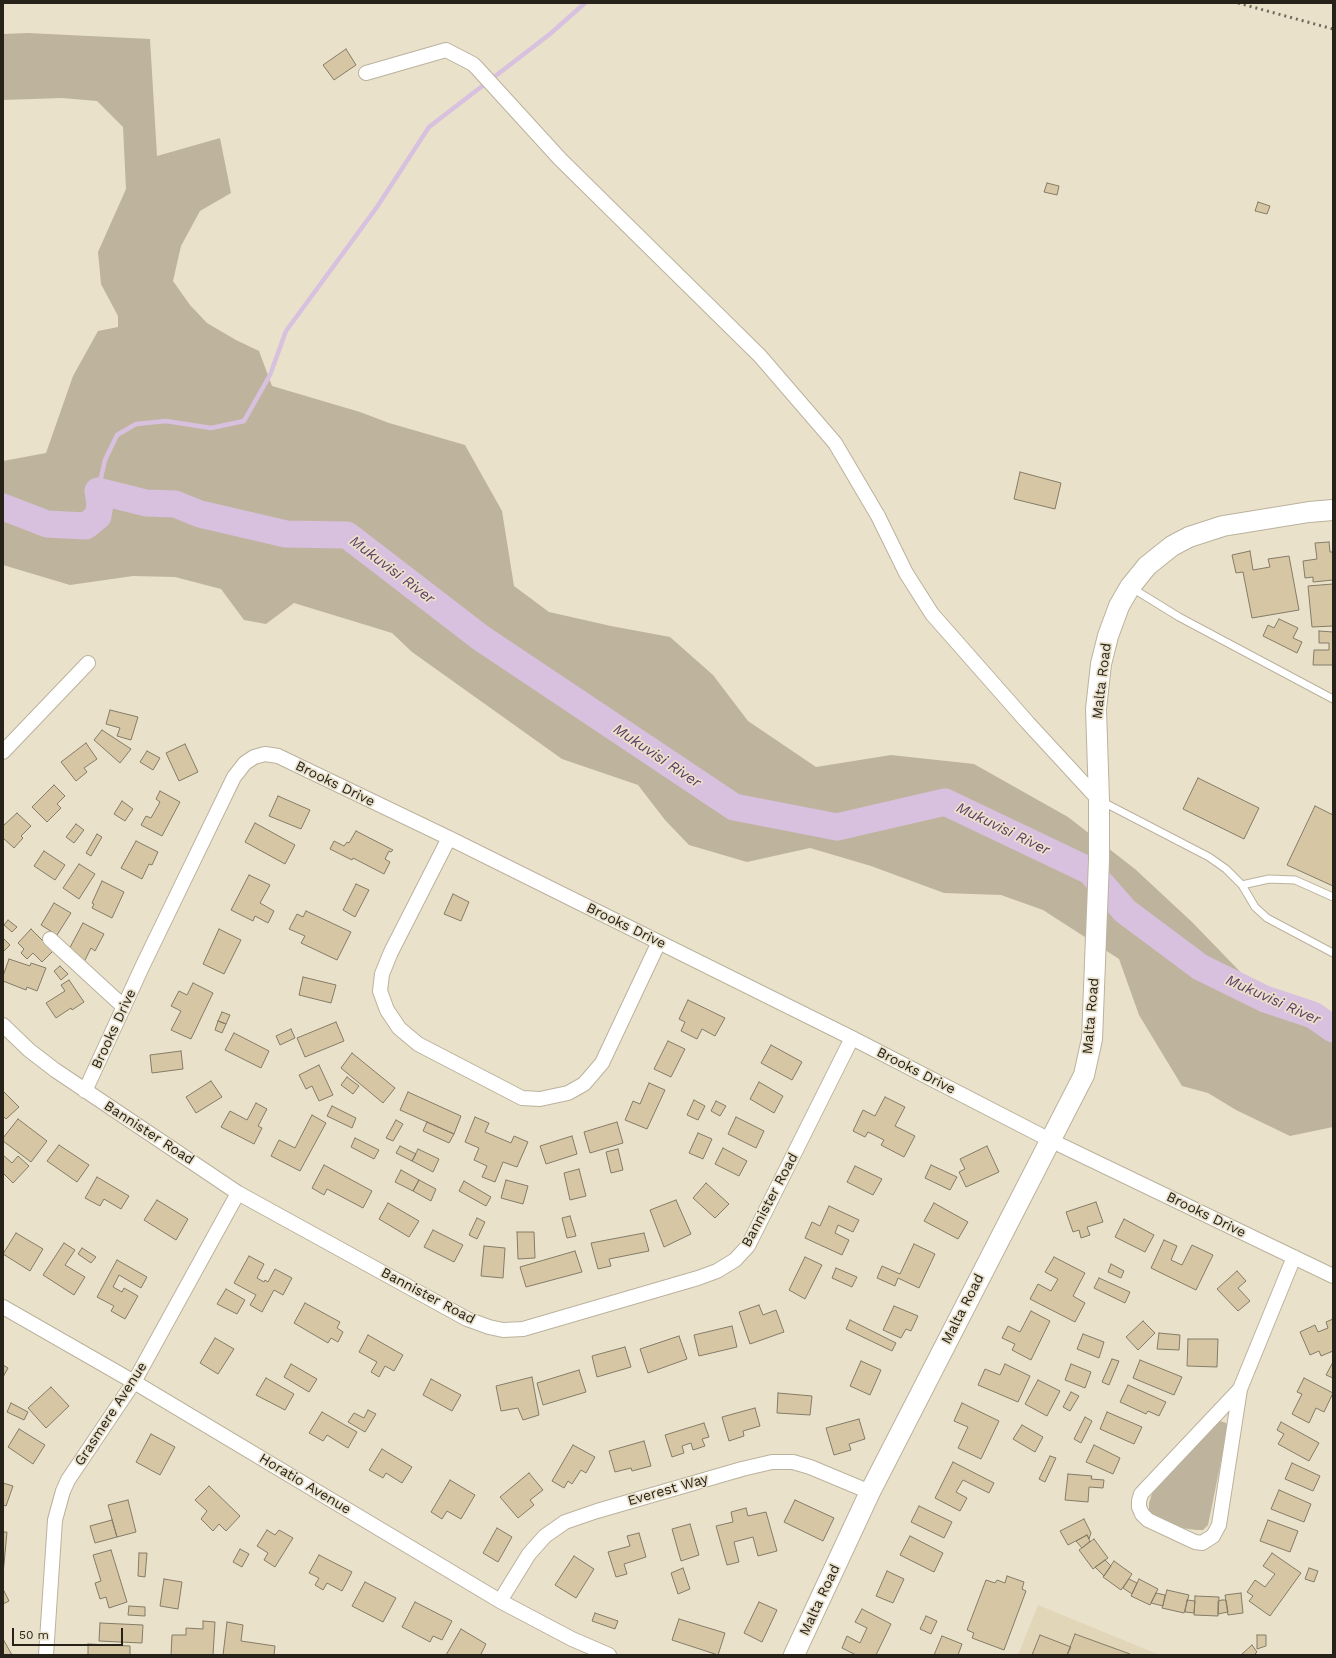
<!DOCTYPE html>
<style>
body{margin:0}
#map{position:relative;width:1336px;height:1658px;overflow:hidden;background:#eae1cb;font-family:"Work Sans",sans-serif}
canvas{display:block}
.frame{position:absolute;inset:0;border:4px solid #26221a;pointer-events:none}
.scale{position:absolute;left:12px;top:1628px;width:111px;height:18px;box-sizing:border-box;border:2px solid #26221a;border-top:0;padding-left:5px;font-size:12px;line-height:14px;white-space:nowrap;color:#26221a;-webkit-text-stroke:3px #eae1cb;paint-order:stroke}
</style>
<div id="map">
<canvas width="1336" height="1658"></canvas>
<div class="frame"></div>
<div class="scale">50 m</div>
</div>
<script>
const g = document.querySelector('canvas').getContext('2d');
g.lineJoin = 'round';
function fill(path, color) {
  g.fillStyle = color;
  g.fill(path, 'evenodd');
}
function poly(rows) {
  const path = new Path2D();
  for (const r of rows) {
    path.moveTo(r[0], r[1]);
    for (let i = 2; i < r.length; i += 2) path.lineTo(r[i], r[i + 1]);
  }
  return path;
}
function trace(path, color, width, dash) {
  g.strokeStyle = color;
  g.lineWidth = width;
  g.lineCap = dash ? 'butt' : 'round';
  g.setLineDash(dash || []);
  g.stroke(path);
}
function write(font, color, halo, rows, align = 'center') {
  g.font = font + ' "Work Sans",sans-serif';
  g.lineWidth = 3.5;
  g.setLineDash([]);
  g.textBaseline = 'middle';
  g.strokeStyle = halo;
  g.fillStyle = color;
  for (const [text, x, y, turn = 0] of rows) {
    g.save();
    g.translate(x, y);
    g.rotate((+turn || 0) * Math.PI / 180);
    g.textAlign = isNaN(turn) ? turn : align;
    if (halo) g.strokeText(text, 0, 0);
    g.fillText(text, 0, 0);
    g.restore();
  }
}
fill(poly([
 [1038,1605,1160,1655,1018,1655]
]), '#e2d6b9');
fill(poly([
 [28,33,150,39,157,156,220,138,231,193,200,211,181,246,173,281,190,305,207,323,236,340,259,351,272,386,360,412,389,423,465,445,502,511,514,586,549,612,611,626,670,637,713,675,748,721,816,767,891,755,974,764,1068,817,1135,869,1192,922,1253,985,1333,1015,1333,1127,1290,1136,1236,1110,1208,1093,1182,1086,1139,1015,1119,959,1043,910,1001,895,944,893,871,866,810,848,747,862,689,845,665,820,638,785,562,759,412,652,392,633,294,603,266,624,244,620,221,589,175,577,133,576,70,585,3,565,3,461,46,453,73,376,98,331,118,327,118,316,101,284,98,252,126,189,123,127,97,101,62,98,3,100,3,34],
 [1220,1421,1226,1423,1228,1427,1208,1525,1203,1530,1196,1530,1182,1528,1156,1517,1149,1511,1149,1503,1153,1491]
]), '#beb49e');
trace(poly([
 [98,491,105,460,117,435,136,424,166,421,211,428,244,421,270,375,286,331,377,207,429,127,550,34,585,3]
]), '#d8c0df', 4.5);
trace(poly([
 [3,507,47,524,86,526,98,516,100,504,98,491,146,503,175,504,200,514,286,534,347,535,481,638,734,807,837,827,945,802,1090,871,1125,911,1200,967,1265,999,1313,1015,1333,1029]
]), '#d8c0df', 27);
const building = poly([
 [346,49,356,65,334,80,323,65,346,49],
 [1047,183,1059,186,1057,195,1044,192,1047,183],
 [1258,202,1270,206,1267,214,1255,211,1258,202],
 [1020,472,1061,483,1055,509,1014,499,1020,472],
 [1329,542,1330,552,1333,552,1333,580,1313,582,1313,577,1305,578,1303,561,1317,559,1315,543,1329,542],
 [1250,551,1253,570,1270,567,1268,559,1289,556,1299,610,1252,618,1243,572,1236,573,1232,555,1250,551],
 [1333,584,1333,626,1312,627,1308,586,1333,584],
 [1279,619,1298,628,1293,638,1302,642,1297,653,1263,636,1268,625,1274,628,1279,619],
 [1319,631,1333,632,1333,665,1313,665,1314,650,1329,650,1329,643,1319,643,1319,631],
 [110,710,138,717,131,740,117,736,120,728,106,724,110,710],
 [102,730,131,749,120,763,94,740,102,730],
 [86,743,97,759,84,768,87,772,76,781,61,762,86,743],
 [185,744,198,772,179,781,166,753,185,744],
 [147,751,160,758,153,770,140,762,147,751],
 [1198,778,1259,808,1244,839,1183,809,1198,778],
 [54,785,65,796,57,804,61,808,47,822,32,807,54,785],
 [160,791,180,802,162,836,141,825,146,816,151,818,160,802,156,799,160,791],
 [278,796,310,810,301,829,269,816,278,796],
 [122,801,133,809,125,821,114,814,122,801],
 [1315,806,1333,815,1333,886,1287,865,1315,806],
 [17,813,31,826,21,836,23,838,14,848,3,838,3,826,17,813],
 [255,823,295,845,285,864,245,842,255,823],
 [76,824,84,830,74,843,66,837,76,824],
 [356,831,393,850,391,852,389,851,385,859,390,862,384,874,353,858,352,860,330,849,334,841,344,846,347,842,349,843,356,831],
 [97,834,102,837,91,856,86,853,97,834],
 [136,841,158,852,152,865,149,864,142,879,121,868,136,841],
 [44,851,65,865,55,880,34,866,44,851],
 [79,864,95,874,79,899,63,888,79,864],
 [249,875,270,885,260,903,274,911,268,923,255,916,253,921,231,910,249,875],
 [102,881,124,892,112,918,92,908,94,904,92,903,102,881],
 [356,884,369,890,355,917,343,910,356,884],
 [453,894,469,902,461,921,444,914,453,894],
 [54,903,71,913,57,935,41,925,54,903],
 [306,911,351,932,337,960,301,943,305,936,289,929,297,914,303,917,306,911],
 [8,920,17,927,12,932,4,925,8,920],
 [83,923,104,934,95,951,91,948,84,962,67,953,83,923],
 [31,929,53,951,42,962,33,953,27,959,21,953,24,949,18,943,31,929],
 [219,929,241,940,224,974,203,964,219,929],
 [3,938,10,945,3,952,3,938],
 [9,959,30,966,31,963,46,968,37,991,27,987,26,990,3,981,3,976,9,959],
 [60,966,68,974,61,980,54,971,60,966],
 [303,977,336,985,331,1003,299,995,303,977],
 [69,980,84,1002,72,1010,71,1008,56,1018,46,1003,65,991,61,985,69,980],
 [193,983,213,993,191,1039,171,1030,181,1011,171,1006,179,991,187,995,193,983],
 [688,1000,725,1018,715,1036,702,1029,697,1039,681,1031,685,1022,679,1019,688,1000],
 [222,1012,230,1015,226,1024,218,1021,222,1012],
 [218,1021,226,1024,222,1033,215,1030,218,1021],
 [336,1022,344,1041,305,1057,297,1038,336,1022],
 [291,1029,295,1038,280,1045,276,1036,291,1029],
 [234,1033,269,1051,261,1068,225,1050,234,1033],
 [668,1041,685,1049,671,1077,654,1069,668,1041],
 [771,1045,802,1062,792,1080,761,1063,771,1045],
 [181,1051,183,1069,152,1073,150,1055,181,1051],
 [352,1053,395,1088,383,1103,341,1068,352,1053],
 [319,1065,333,1095,319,1101,312,1086,306,1089,299,1075,319,1065],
 [347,1077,359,1086,353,1094,341,1085,347,1077],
 [211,1081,222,1097,196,1113,186,1097,211,1081],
 [759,1082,783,1096,774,1113,750,1099,759,1082],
 [649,1083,665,1090,647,1129,625,1120,633,1101,640,1104,649,1083],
 [3,1091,19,1107,6,1119,3,1116,3,1091],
 [408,1092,461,1116,454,1134,400,1110,408,1092],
 [885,1097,905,1107,895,1126,915,1136,904,1157,881,1145,884,1140,868,1132,865,1137,853,1131,863,1110,875,1116,885,1097],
 [694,1100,705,1106,698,1120,687,1115,694,1100],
 [716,1101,726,1106,720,1116,711,1111,716,1101],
 [256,1103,267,1109,258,1126,262,1128,254,1144,221,1127,230,1111,247,1120,256,1103],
 [332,1106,356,1118,352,1128,327,1116,332,1106],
 [312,1115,326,1123,300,1171,271,1156,279,1140,295,1148,312,1115],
 [475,1117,489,1123,485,1132,511,1143,514,1136,528,1142,517,1167,503,1162,495,1182,482,1177,487,1166,474,1160,479,1148,465,1142,475,1117],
 [736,1117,764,1131,756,1148,728,1134,736,1117],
 [18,1119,47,1141,31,1162,3,1141,3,1138,18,1119],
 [396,1120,403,1124,393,1141,386,1138,396,1120],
 [427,1122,454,1134,449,1143,423,1131,427,1122],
 [617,1122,623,1143,590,1153,584,1132,617,1122],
 [698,1133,712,1139,703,1159,689,1153,698,1133],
 [572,1136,577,1154,546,1164,540,1146,572,1136],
 [355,1138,379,1150,374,1159,351,1147,355,1138],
 [59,1145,89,1165,77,1182,47,1161,59,1145],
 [400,1146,416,1154,412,1161,396,1153,400,1146],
 [987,1146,999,1172,966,1187,959,1172,965,1169,960,1159,987,1146],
 [723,1148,747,1161,739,1176,715,1164,723,1148],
 [418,1149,439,1159,433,1172,412,1161,418,1149],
 [618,1149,623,1170,611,1173,606,1152,618,1149],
 [3,1155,12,1163,18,1156,29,1166,13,1183,3,1173,3,1155],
 [324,1165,372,1191,363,1208,327,1189,324,1195,312,1188,324,1165],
 [931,1165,957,1177,950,1190,925,1178,931,1165],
 [855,1166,882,1179,873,1195,847,1182,855,1166],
 [579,1169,586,1196,570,1200,564,1173,579,1169],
 [401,1170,419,1180,413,1191,395,1182,401,1170],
 [97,1177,129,1196,121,1209,104,1199,100,1206,85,1198,97,1177],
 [419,1180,436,1189,431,1201,413,1191,419,1180],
 [506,1180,528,1186,523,1204,501,1198,506,1180],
 [464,1181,491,1197,486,1206,459,1191,464,1181],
 [706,1183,729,1204,715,1218,693,1198,706,1183],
 [157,1200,188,1219,176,1240,144,1220,157,1200],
 [676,1200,691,1234,664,1247,650,1210,676,1200],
 [1096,1202,1103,1222,1087,1227,1090,1235,1081,1238,1079,1230,1073,1232,1066,1212,1096,1202],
 [388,1203,419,1221,409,1237,379,1219,388,1203],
 [934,1203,968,1222,958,1239,924,1221,934,1203],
 [829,1206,859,1220,853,1232,838,1225,835,1233,849,1240,842,1255,805,1238,812,1222,820,1226,829,1206],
 [570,1216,576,1236,567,1238,562,1218,570,1216],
 [477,1218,485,1222,477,1239,469,1235,477,1218],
 [1124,1219,1154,1235,1145,1252,1115,1237,1124,1219],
 [433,1230,463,1245,454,1262,424,1247,433,1230],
 [517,1232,534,1232,535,1258,518,1259,517,1232],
 [16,1233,43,1249,30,1271,3,1254,16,1233],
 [644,1233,649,1251,609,1259,611,1266,598,1269,591,1243,644,1233],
 [1164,1240,1177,1246,1171,1260,1182,1265,1192,1245,1213,1255,1196,1290,1151,1268,1164,1240],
 [64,1243,75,1250,65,1265,85,1277,74,1295,43,1275,64,1243],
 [914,1244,935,1254,919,1288,898,1278,895,1286,877,1278,882,1266,900,1274,914,1244],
 [484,1246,505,1248,503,1278,481,1276,484,1246],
 [82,1248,96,1257,91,1263,78,1254,82,1248],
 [575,1251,582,1272,526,1287,520,1267,575,1251],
 [249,1256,264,1264,257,1278,264,1282,265,1280,268,1282,275,1269,292,1278,283,1295,274,1290,262,1312,250,1305,256,1295,234,1283,249,1256],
 [805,1257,822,1265,805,1299,789,1290,805,1257],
 [1054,1257,1085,1273,1073,1296,1085,1303,1075,1322,1030,1299,1038,1284,1051,1291,1058,1279,1045,1272,1054,1257],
 [117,1260,147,1277,141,1288,119,1275,113,1287,122,1292,124,1288,138,1296,125,1319,111,1311,114,1306,97,1297,117,1260],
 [1111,1264,1124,1271,1121,1278,1108,1272,1111,1264],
 [836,1268,857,1277,852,1287,832,1278,836,1268],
 [1237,1271,1246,1281,1238,1288,1250,1301,1238,1311,1217,1289,1237,1271],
 [1099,1278,1130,1292,1125,1303,1094,1288,1099,1278],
 [226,1289,245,1300,237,1314,217,1304,226,1289],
 [305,1303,340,1322,337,1328,343,1332,338,1342,331,1338,328,1343,294,1323,305,1303],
 [759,1305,763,1315,776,1310,784,1332,750,1344,739,1312,759,1305],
 [894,1306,918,1316,911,1331,906,1329,901,1338,883,1330,894,1306],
 [1031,1311,1050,1321,1031,1360,1012,1350,1015,1344,1002,1338,1008,1326,1020,1332,1031,1311],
 [1333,1319,1333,1351,1321,1356,1319,1351,1310,1355,1300,1332,1315,1325,1318,1332,1328,1328,1326,1322,1333,1319],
 [850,1320,896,1343,892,1351,846,1329,850,1320],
 [1143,1321,1155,1333,1138,1350,1126,1337,1143,1321],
 [732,1326,737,1347,699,1356,694,1335,732,1326],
 [1159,1333,1180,1335,1179,1350,1157,1349,1159,1333],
 [1083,1334,1104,1342,1099,1358,1077,1349,1083,1334],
 [368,1335,403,1355,394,1371,385,1366,379,1377,371,1372,377,1362,359,1352,368,1335],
 [679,1336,687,1359,648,1373,640,1349,679,1336],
 [215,1338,234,1349,218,1374,200,1363,215,1338],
 [1188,1339,1218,1339,1217,1367,1187,1366,1188,1339],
 [625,1347,631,1367,597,1377,592,1356,625,1347],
 [1112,1359,1119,1361,1109,1385,1102,1382,1112,1359],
 [1140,1360,1182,1377,1174,1395,1133,1378,1140,1360],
 [861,1361,881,1370,870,1395,850,1386,861,1361],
 [1333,1362,1333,1378,1326,1375,1333,1362],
 [291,1364,317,1379,309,1392,284,1377,291,1364],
 [1005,1364,1030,1376,1018,1402,978,1385,985,1369,1000,1375,1005,1364],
 [1071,1364,1091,1372,1085,1388,1065,1380,1071,1364],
 [3,1365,8,1368,3,1377,3,1365],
 [579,1370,586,1392,543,1405,537,1383,579,1370],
 [532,1377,539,1415,523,1420,518,1408,501,1411,496,1386,532,1377],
 [266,1378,294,1394,285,1410,256,1395,266,1378],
 [1304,1378,1333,1393,1324,1412,1316,1408,1309,1423,1292,1414,1302,1394,1297,1392,1304,1378],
 [431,1379,461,1395,452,1411,423,1395,431,1379],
 [1038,1380,1060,1391,1047,1416,1025,1404,1038,1380],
 [1128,1385,1166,1402,1159,1416,1148,1411,1146,1414,1120,1402,1128,1385],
 [51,1387,69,1406,46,1428,28,1408,51,1387],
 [1071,1392,1079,1396,1070,1411,1063,1407,1071,1392],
 [778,1393,812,1396,810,1415,777,1413,778,1393],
 [11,1403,28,1412,24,1420,7,1412,11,1403],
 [962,1403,999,1421,981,1459,958,1448,968,1427,954,1421,962,1403],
 [755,1408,760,1426,743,1431,744,1436,729,1441,722,1417,755,1408],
 [368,1410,376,1414,365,1432,348,1422,354,1413,364,1418,368,1410],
 [322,1412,357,1432,348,1448,327,1435,323,1441,309,1433,322,1412],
 [1107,1412,1142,1427,1134,1444,1100,1429,1107,1412],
 [1085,1417,1092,1421,1081,1443,1074,1439,1085,1417],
 [859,1419,865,1439,849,1444,851,1450,834,1455,826,1428,859,1419],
 [1281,1422,1319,1443,1309,1461,1278,1444,1284,1434,1277,1430,1281,1422],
 [704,1423,709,1437,702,1439,705,1446,693,1450,691,1443,682,1446,684,1453,672,1457,665,1435,704,1423],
 [1022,1425,1043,1437,1035,1452,1013,1439,1022,1425],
 [19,1429,45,1445,33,1464,8,1447,19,1429],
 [151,1434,175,1447,160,1475,136,1462,151,1434],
 [644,1441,651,1466,632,1471,631,1468,615,1472,609,1451,644,1441],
 [573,1445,595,1457,586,1473,581,1470,572,1484,568,1481,564,1488,552,1481,573,1445],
 [1094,1445,1120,1458,1113,1474,1086,1462,1094,1445],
 [382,1449,412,1467,402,1483,386,1473,383,1478,369,1470,382,1449],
 [1050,1456,1056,1458,1045,1482,1039,1479,1050,1456],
 [953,1462,994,1483,989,1493,963,1480,956,1492,967,1498,960,1511,935,1498,953,1462],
 [1292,1463,1320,1476,1313,1491,1285,1479,1292,1463],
 [529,1473,543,1490,530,1500,534,1505,518,1518,500,1497,529,1473],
 [1068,1474,1092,1476,1091,1479,1104,1480,1103,1488,1089,1487,1088,1502,1065,1500,1068,1474],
 [450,1480,475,1495,461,1519,447,1511,442,1519,431,1512,450,1480],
 [3,1483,13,1486,6,1506,3,1505,3,1483],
 [209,1486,240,1516,226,1531,219,1524,213,1531,201,1519,207,1511,195,1500,209,1486],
 [1279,1490,1311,1504,1304,1522,1271,1509,1279,1490],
 [128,1500,136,1532,117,1537,108,1505,128,1500],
 [795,1500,834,1518,823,1541,784,1522,795,1500],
 [919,1506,952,1522,944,1538,911,1522,919,1506],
 [746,1508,748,1516,766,1512,777,1551,758,1556,753,1537,734,1542,739,1562,727,1565,716,1526,733,1522,731,1512,746,1508],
 [1084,1519,1091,1533,1089,1539,1087,1535,1068,1545,1060,1531,1084,1519],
 [112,1520,117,1537,95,1543,90,1526,112,1520],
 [1268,1520,1298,1531,1290,1552,1260,1541,1268,1520],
 [690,1524,699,1555,681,1561,672,1529,690,1524],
 [497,1528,512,1537,498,1562,483,1553,497,1528],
 [267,1530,275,1535,279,1530,293,1538,275,1567,264,1560,268,1553,257,1546,267,1530],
 [3,1532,7,1532,3,1574,3,1532],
 [639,1533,646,1557,624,1564,627,1574,616,1577,608,1552,630,1546,627,1536,639,1533],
 [1087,1535,1090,1541,1082,1548,1076,1541,1087,1535],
 [910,1536,943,1553,934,1572,900,1555,910,1536],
 [1094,1539,1108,1558,1093,1569,1079,1550,1094,1539],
 [240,1549,249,1554,242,1567,233,1562,240,1549],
 [111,1550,127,1602,109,1608,106,1597,100,1599,95,1583,101,1581,93,1555,111,1550],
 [139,1553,147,1553,145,1577,138,1576,139,1553],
 [1272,1553,1301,1573,1270,1616,1249,1601,1253,1596,1247,1592,1255,1580,1265,1587,1275,1574,1263,1566,1272,1553],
 [319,1555,352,1572,342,1591,327,1583,323,1590,315,1585,319,1578,309,1573,319,1555],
 [574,1556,594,1569,576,1598,555,1585,574,1556],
 [1105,1560,1111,1566,1104,1576,1095,1567,1105,1560],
 [1114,1561,1132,1574,1121,1590,1103,1577,1114,1561],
 [683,1568,690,1589,678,1594,671,1573,683,1568],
 [1309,1568,1318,1571,1314,1582,1305,1579,1309,1568],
 [887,1571,904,1579,893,1603,876,1596,887,1571],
 [1007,1576,1024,1582,1022,1589,1026,1591,1004,1650,972,1638,974,1633,967,1630,986,1580,995,1583,997,1580,1005,1583,1007,1576],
 [164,1579,182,1582,178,1609,160,1606,164,1579],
 [1129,1579,1137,1583,1132,1594,1123,1588,1129,1579],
 [1139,1579,1158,1589,1150,1605,1131,1596,1139,1579],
 [365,1582,396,1598,383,1622,352,1606,365,1582],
 [3,1589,9,1601,3,1604,3,1589],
 [1167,1590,1189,1595,1184,1613,1162,1608,1167,1590],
 [1156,1593,1165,1595,1163,1606,1151,1603,1156,1593],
 [1241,1593,1243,1613,1228,1615,1225,1595,1241,1593],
 [1195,1596,1219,1597,1218,1616,1194,1615,1195,1596],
 [1187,1600,1195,1601,1194,1613,1185,1612,1187,1600],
 [1222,1600,1226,1600,1228,1612,1218,1614,1218,1601,1222,1600],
 [415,1602,452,1621,442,1640,433,1636,430,1642,402,1627,415,1602],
 [759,1602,777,1610,762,1642,744,1633,759,1602],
 [129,1606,145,1607,145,1616,128,1615,129,1606],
 [862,1609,891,1624,876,1655,856,1655,842,1648,847,1636,860,1643,867,1628,855,1622,862,1609],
 [595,1613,618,1621,615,1629,592,1621,595,1613],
 [926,1616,937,1621,931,1634,920,1629,926,1616],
 [679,1619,725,1633,718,1655,672,1640,679,1619],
 [203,1621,215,1622,213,1655,171,1655,172,1635,186,1635,186,1628,203,1629,203,1621],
 [227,1622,243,1625,241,1641,275,1646,274,1655,223,1655,227,1622],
 [100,1623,143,1625,142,1643,99,1641,100,1623],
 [461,1629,486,1644,481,1654,483,1655,446,1655,461,1629],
 [1075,1634,1130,1654,1130,1655,1067,1655,1075,1634],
 [1040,1635,1071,1647,1067,1655,1032,1655,1040,1635],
 [1257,1635,1266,1635,1266,1646,1257,1649,1257,1635],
 [942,1636,962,1644,958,1655,934,1655,942,1636],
 [3,1639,12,1655,3,1655,3,1639],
 [88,1644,130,1646,130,1655,88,1655,88,1644],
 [1252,1645,1257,1652,1254,1655,1243,1655,1242,1654,1252,1645]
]);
fill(building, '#d6c6a3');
trace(building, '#847c68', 1);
const lane = poly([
 [1132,588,1179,617,1333,699],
 [1101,801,1209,857,1226,869,1242,885,1255,907,1267,918,1333,953],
 [1242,885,1269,879,1295,880,1333,897]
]);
const street = poly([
 [366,73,446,50,473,64,477,68,560,159,760,356,835,443,878,516,906,573,932,614,1028,723,1099,800],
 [3,752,88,663],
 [449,838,391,952,382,974,380,991,387,1010,399,1028,418,1044,522,1098,540,1099,568,1093,584,1084,602,1063,659,942],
 [50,939,124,1007],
 [3,1025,29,1050,55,1070,238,1193,467,1319,489,1327,503,1330,523,1329,698,1278,717,1271,735,1260,748,1246,852,1038],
 [85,1091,143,965,234,777,245,763,254,757,265,754,278,756,449,838,852,1038,1050,1140,1333,1276],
 [3,1307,134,1382,500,1601,572,1639,609,1655],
 [1240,1389,1141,1494,1139,1501,1139,1507,1142,1514,1148,1520,1195,1542,1202,1543,1213,1536,1219,1525,1240,1389,1294,1257],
 [500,1601,529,1554,545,1536,565,1522,597,1511,742,1469,772,1462,793,1462,810,1467,870,1492],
 [46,1655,55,1520,63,1491,68,1480,134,1382,238,1193]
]);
const secondary = poly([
 [794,1655,870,1492,1084,1075,1092,1039,1099,860,1099,800,1096,709,1101,664,1108,636,1119,606,1130,587,1147,566,1172,546,1189,537,1223,526,1309,512,1333,510]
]);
trace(lane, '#bbb29d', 9);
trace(street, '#bbb29d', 16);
trace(secondary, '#bbb29d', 22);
trace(lane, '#fff', 7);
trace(street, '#fff', 14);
trace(secondary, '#fff', 20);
trace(poly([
 [1238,3,1333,29]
]), '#706a5d', 3, [2, 4]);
write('14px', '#26221a', '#eae1cb', [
 ["Malta Road",1102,681,-83],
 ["Brooks Drive",335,784,26],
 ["Brooks Drive",626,926,26],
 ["Malta Road",1091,1016,-85],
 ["Brooks Drive",114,1029,-65],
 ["Brooks Drive",916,1071,27],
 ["Bannister Road",149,1133,33],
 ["Bannister Road",770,1200,-62],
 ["Brooks Drive",1206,1215,26],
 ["Bannister Road",428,1296,28],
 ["Malta Road",963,1309,-63],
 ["Grasmere Avenue",111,1414,-57],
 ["Horatio Avenue",305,1484,31],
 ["Everest Way",668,1490,-16],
 ["Malta Road",820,1600,-65]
]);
write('italic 15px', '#5e3c67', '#eae1cb', [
 ["Mukuvisi River",392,570,37],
 ["Mukuvisi River",657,756,34],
 ["Mukuvisi River",1003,829,26],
 ["Mukuvisi River",1273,1000,24]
]);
</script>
